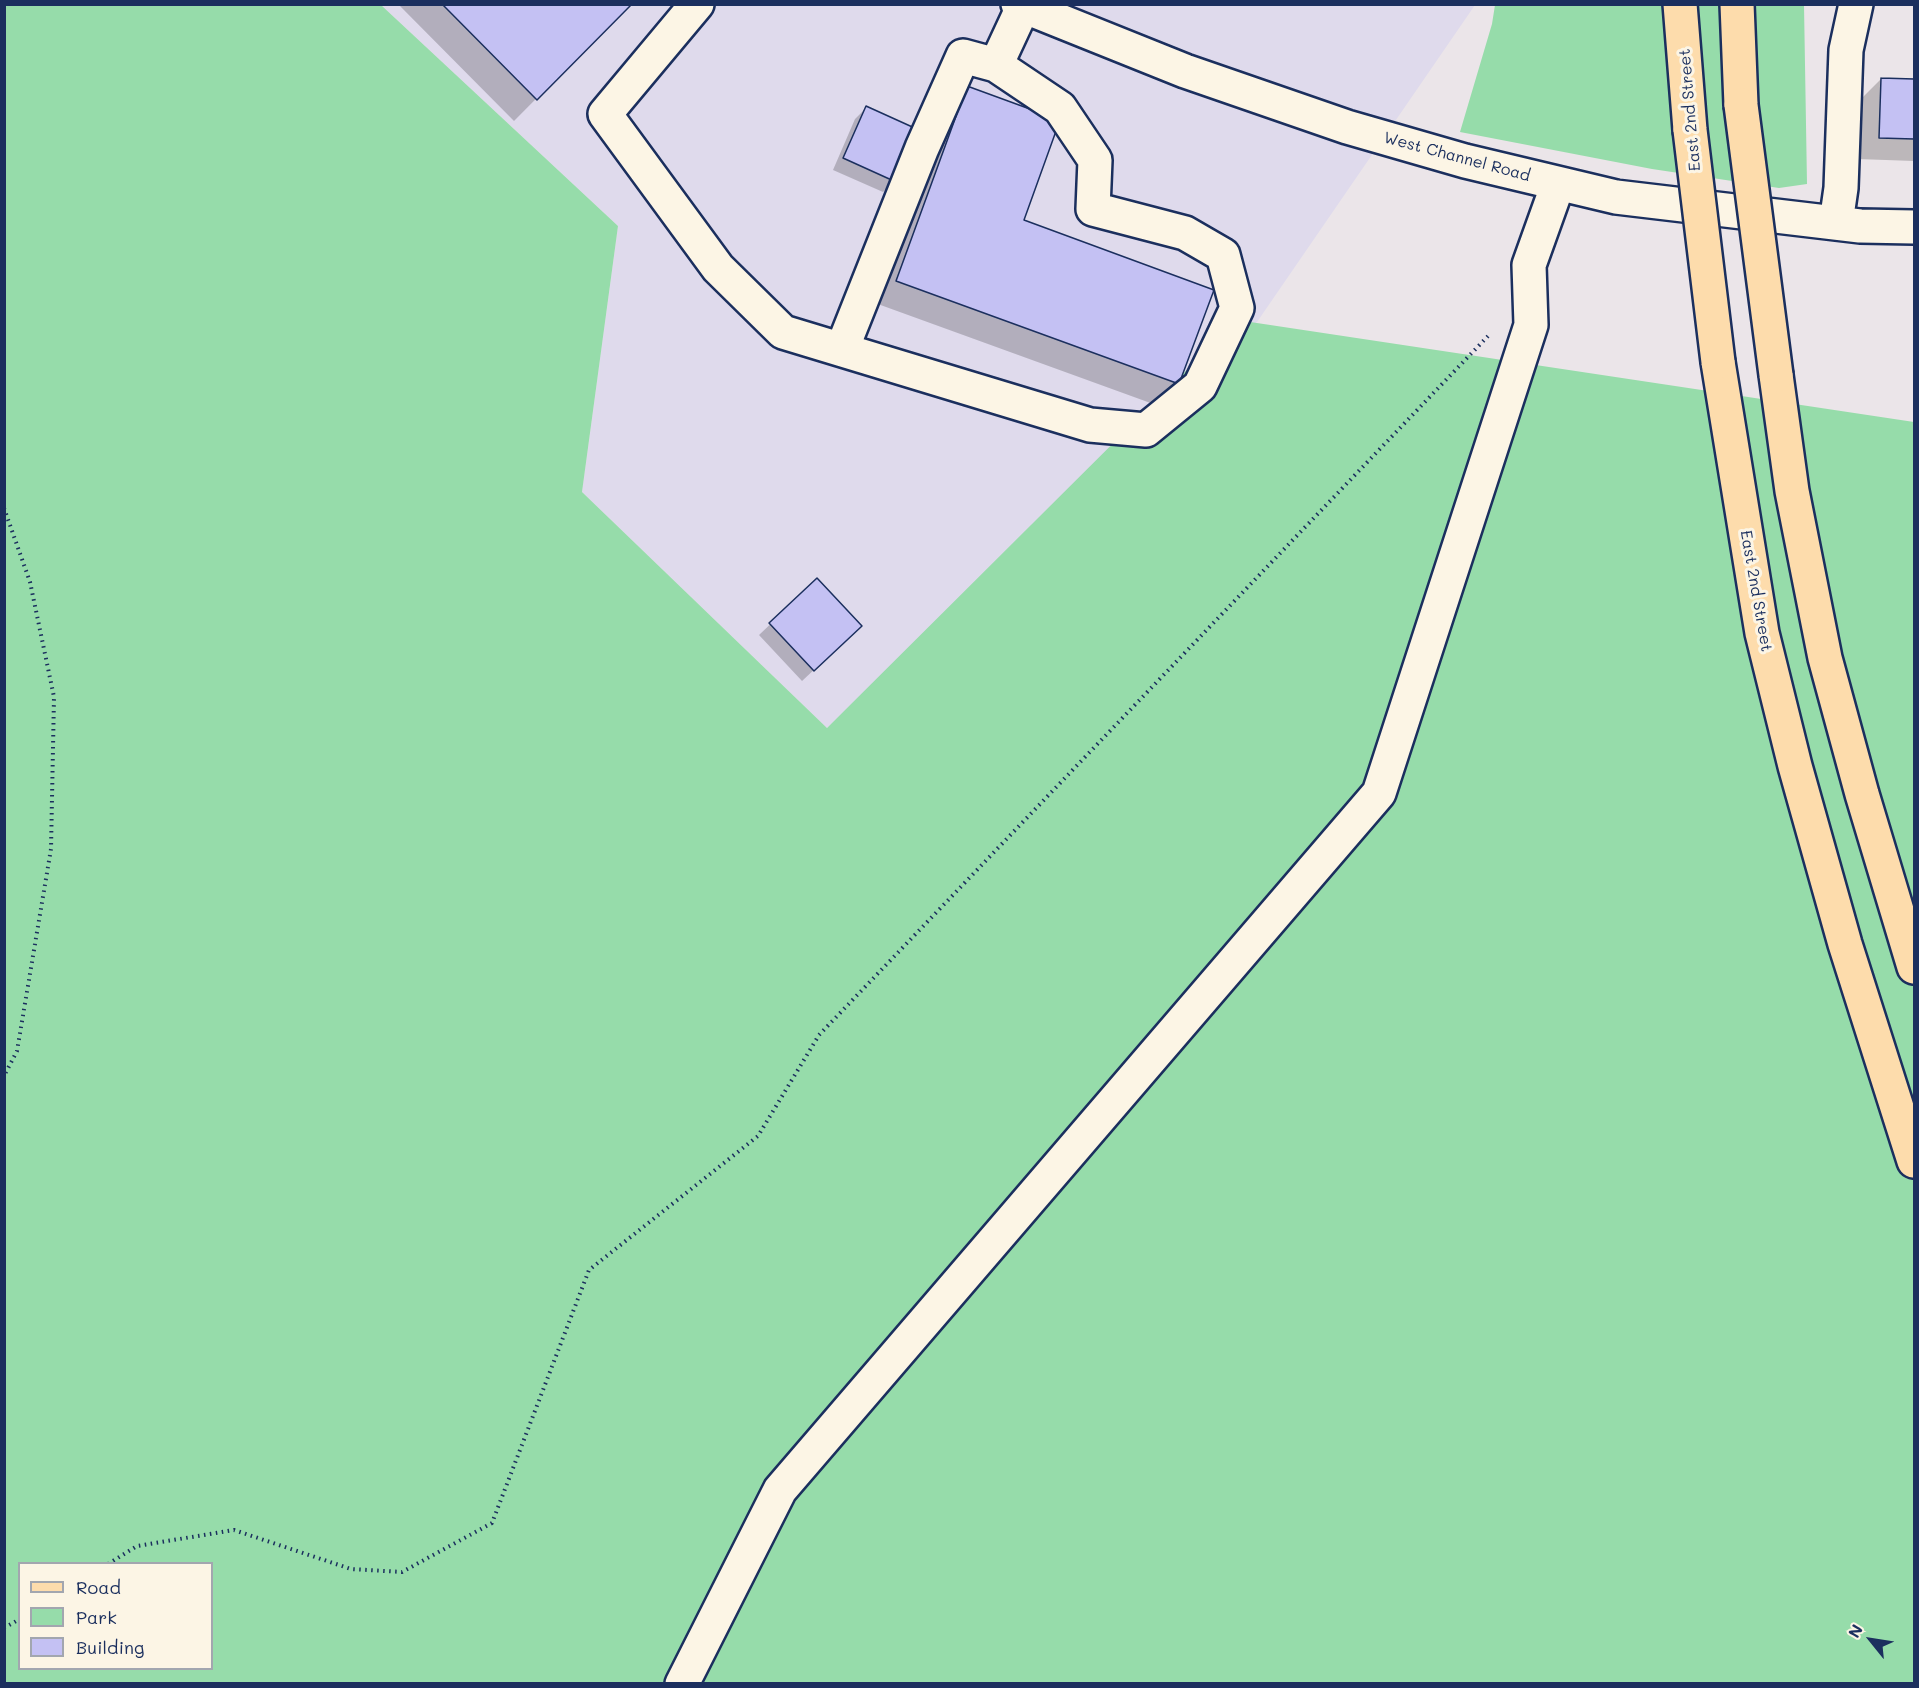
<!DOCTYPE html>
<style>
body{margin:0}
#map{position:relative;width:1919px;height:1688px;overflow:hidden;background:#ebe5e9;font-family:Mali,sans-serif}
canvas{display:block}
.frame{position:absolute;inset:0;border:6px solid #1b2f5e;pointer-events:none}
.legend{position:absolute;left:18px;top:1562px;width:195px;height:108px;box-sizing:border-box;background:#fcf5e5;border:2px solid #a2a6af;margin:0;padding:8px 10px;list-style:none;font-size:18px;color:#1b2f5e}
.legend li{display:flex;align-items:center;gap:12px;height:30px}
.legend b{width:30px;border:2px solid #a2a6af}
.north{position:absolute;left:1841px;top:1610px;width:60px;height:60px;-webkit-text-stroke:4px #fcf5e5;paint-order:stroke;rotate:300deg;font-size:16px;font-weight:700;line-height:24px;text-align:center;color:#1b2f5e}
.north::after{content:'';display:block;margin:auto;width:21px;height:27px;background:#1b2f5e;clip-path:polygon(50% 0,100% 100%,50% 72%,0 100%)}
</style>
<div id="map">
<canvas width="1919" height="1688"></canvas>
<div class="frame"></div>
<ul class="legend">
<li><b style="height:8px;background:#fddcac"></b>Road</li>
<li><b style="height:16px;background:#96dcaa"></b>Park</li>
<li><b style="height:16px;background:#c4c1f3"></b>Building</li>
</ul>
<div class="north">N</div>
</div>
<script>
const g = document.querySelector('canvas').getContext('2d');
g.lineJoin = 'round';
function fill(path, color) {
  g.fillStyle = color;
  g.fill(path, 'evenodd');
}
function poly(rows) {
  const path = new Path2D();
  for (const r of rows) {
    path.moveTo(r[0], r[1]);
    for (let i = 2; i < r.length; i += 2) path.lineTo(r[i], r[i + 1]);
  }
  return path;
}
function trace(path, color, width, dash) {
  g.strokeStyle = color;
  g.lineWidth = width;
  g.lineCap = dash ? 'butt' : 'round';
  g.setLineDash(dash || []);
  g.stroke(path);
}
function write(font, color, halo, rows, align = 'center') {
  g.font = font + ' Mali,sans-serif';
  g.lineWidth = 6;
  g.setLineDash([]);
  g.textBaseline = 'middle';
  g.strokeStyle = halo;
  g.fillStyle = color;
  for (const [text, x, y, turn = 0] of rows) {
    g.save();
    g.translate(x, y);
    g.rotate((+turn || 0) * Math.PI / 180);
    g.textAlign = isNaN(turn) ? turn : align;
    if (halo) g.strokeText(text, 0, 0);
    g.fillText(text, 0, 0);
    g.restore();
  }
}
fill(poly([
 [381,5,1475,5,1257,322,827,728,582,492,618,226]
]), '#dfdaec');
fill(poly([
 [5,5,381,5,618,226,582,492,827,728,1237,320,1914,422,1914,1683,5,1684],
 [20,1564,212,1564,212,1668,20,1668],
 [1495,5,1804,5,1807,184,1779,188,1652,169,1460,132,1492,24]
]), '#96dcaa');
fill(poly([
 [398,4,630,4,514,121],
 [1881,79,1914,80,1914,192,1914,161,1857,159,1859,101],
 [968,88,1023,221,1178,383,1156,405,875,303,946,110],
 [866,108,894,181,883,192,833,170,855,119],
 [817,580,849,637,802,681,759,635]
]), '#0003');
const building = poly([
 [442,4,632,4,537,100,442,4],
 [1881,78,1914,79,1914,139,1879,138,1881,78],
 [967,86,1060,120,1024,220,1214,290,1179,384,896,281,967,86],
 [866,106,919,130,896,182,843,158,866,106],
 [817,578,862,626,814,671,769,623,817,578]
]);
fill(building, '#c4c1f3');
trace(building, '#1b2f5e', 1.5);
const minor = poly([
 [697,4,605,114,718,268,783,332,1090,425,1146,430,1200,386,1237,308,1223,255,1185,233,1093,209,1095,160,1060,108,996,65,963,56,922,148,842,349],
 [1018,4,1185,71,1347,127,1465,161,1616,197,1860,226,1914,227],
 [996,65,1023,7],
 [1836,223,1841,188,1846,50,1856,4],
 [682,1684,780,1490,1379,793,1531,325,1529,265,1558,184]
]);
const major = poly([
 [1680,4,1690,130],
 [1737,4,1741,105],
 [1718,362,1762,633,1795,766,1845,944,1914,1161],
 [1776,375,1792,491,1825,658,1862,794,1914,967]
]);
trace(minor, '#1b2f5e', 38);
trace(major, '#1b2f5e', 38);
trace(poly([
 [4,508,30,582,54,697,51,849,17,1051,4,1076],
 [108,1564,137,1546,234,1530,351,1569,402,1572,492,1523,589,1270,758,1136,819,1035,1489,335],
 [4,1628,20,1619]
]), '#1b2f5e', 4, [1.5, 4.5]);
trace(minor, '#fcf5e5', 33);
trace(major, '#fddcac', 33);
const majorBridge = poly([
 [1741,105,1776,375],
 [1690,130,1718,362]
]);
trace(majorBridge, '#1b2f5e', 38, []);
trace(majorBridge, '#fddcac', 33);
write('16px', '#1b2f5e', '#fcf5e5', [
 ["East 2nd Street",1690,110,-95],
 ["West Channel Road",1457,157,15],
 ["East 2nd Street",1756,591,80]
]);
</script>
